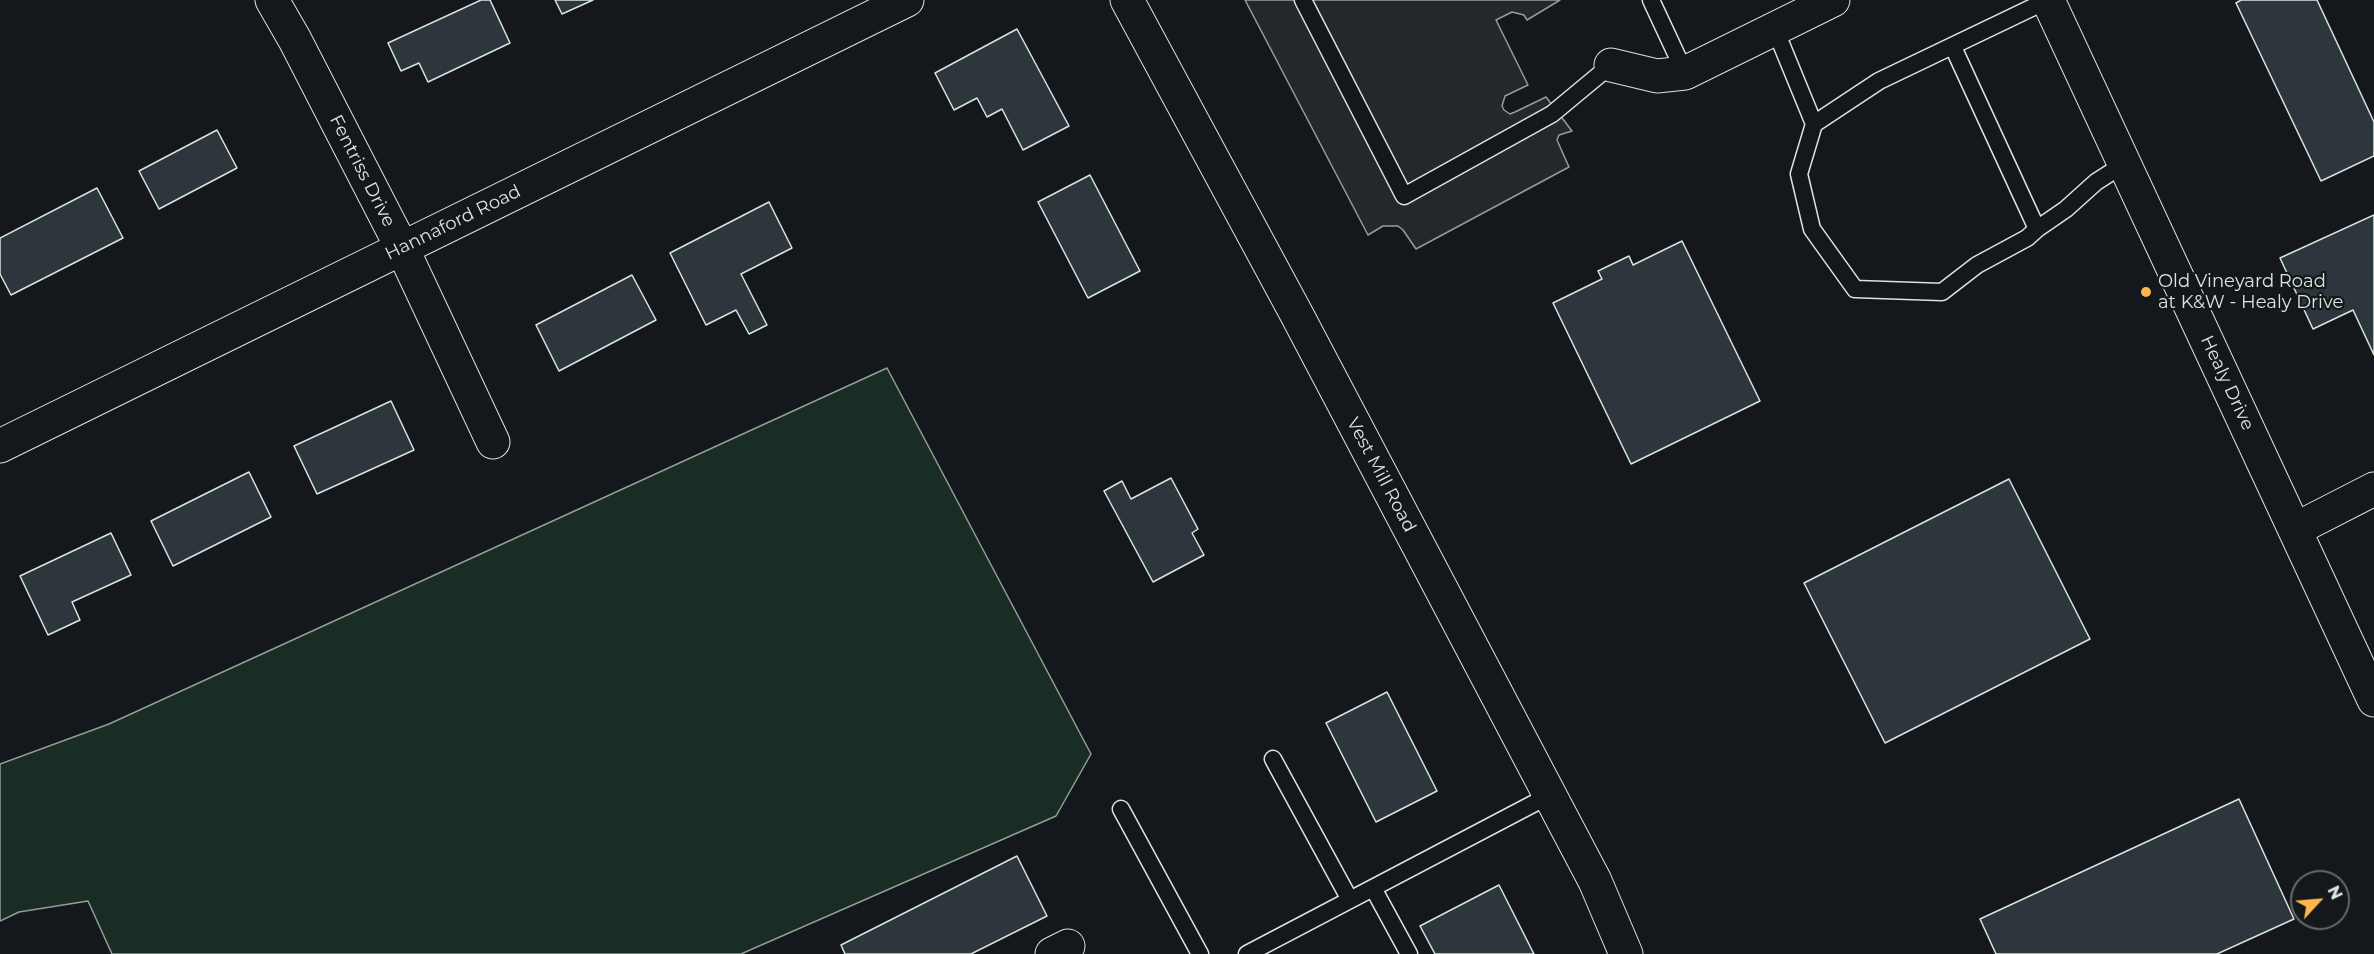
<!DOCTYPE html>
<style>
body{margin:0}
#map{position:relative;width:2374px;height:954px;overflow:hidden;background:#14181c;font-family:Montserrat,sans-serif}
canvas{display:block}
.north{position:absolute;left:2290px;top:870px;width:60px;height:60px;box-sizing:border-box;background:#14181c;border:2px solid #626a69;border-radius:50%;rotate:64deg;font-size:16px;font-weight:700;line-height:24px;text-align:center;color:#d8e6dc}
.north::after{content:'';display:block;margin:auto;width:21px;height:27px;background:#ffb74d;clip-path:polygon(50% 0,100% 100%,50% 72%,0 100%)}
</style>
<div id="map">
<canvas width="2374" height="954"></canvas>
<div class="north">N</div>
</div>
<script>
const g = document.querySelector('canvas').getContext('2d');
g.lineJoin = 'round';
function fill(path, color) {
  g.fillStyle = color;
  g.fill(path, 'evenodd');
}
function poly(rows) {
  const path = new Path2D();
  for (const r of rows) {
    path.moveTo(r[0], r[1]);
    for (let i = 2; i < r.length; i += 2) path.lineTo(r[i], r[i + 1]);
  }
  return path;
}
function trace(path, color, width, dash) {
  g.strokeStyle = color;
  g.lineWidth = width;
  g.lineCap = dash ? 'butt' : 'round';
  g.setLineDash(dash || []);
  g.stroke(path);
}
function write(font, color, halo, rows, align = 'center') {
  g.font = font + ' Montserrat,sans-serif';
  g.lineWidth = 4.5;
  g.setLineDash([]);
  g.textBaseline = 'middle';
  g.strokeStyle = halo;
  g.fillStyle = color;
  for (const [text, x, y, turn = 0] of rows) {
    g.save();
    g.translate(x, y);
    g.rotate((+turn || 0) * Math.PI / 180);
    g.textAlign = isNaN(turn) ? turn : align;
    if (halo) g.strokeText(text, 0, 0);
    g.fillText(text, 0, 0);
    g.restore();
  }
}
const green = poly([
 [887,368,1091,754,1056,816,741,954,112,954,88,901,19,912,0,921,0,764,109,724,887,368]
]);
fill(green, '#1a2d24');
trace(green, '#939e99', 1.5);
const parking = poly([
 [1245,0,1560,0,1527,20,1524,15,1512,12,1496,20,1528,85,1505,96,1502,106,1504,110,1510,114,1515,112,1546,97,1572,131,1559,135,1557,140,1569,167,1416,249,1403,230,1398,226,1383,226,1368,235,1245,0]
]);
fill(parking, '#24282b');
trace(parking, '#939e99', 1.5);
const building = poly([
 [481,0,490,0,510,43,428,82,419,63,401,71,388,43,481,0],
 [555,0,593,0,562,14,555,0],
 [2241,0,2317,0,2374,122,2374,156,2321,181,2236,3,2241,0],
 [1017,29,1069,126,1023,150,1002,109,987,117,977,98,954,110,935,73,1017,29],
 [217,130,237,168,159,209,139,171,217,130],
 [1090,175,1140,271,1088,298,1038,202,1090,175],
 [97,188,123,238,11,295,0,274,0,238,97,188],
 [769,202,792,248,741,274,767,325,749,334,736,310,706,325,670,253,769,202],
 [2374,215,2374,355,2353,310,2313,329,2280,258,2374,215],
 [1682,241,1760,401,1631,464,1553,303,1602,279,1598,271,1629,256,1633,265,1682,241],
 [632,275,656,320,559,371,536,325,632,275],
 [391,401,414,450,317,494,294,446,391,401],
 [249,472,271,517,173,566,151,521,249,472],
 [1171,478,1198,529,1192,533,1204,555,1153,582,1104,491,1122,481,1131,499,1171,478],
 [2009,479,2090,639,1885,743,1804,583,2009,479],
 [111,533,131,575,72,602,80,620,48,635,20,576,111,533],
 [1387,692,1437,791,1376,822,1326,723,1387,692],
 [2239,799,2294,919,2217,954,1996,954,1980,919,2239,799],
 [1017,856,1047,916,971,954,845,954,841,945,1017,856],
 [1499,885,1534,954,1435,954,1420,926,1499,885]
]);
fill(building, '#2c363c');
trace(building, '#d8e6dc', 1.5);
const lane = poly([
 [1303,0,1404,196,1552,114,1611,65],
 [1651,0,1685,73],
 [1775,29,1814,124,1799,174,1812,229,1855,289,1942,292,1977,265,2027,238,2037,229],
 [1953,47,2037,229,2066,209,2096,182,2124,164],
 [1814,124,1879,81,2048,0],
 [1273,759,1350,900],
 [1121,809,1200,954],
 [1373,888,1409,954],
 [1247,954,1550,795]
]);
const street = poly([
 [272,0,295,40,402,248,493,442],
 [1127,0,1297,315,1595,881,1626,954],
 [1611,65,1657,76,1685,73,1833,0],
 [0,446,907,0],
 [2296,529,2374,489],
 [1052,954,1068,946]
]);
const secondary = poly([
 [2048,0,2374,700]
]);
trace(lane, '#d8e6dc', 19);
trace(street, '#d8e6dc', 35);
trace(secondary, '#d8e6dc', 35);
trace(lane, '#14181c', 16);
trace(street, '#14181c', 33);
trace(secondary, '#14181c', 33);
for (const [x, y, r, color] of [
 [2146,292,6,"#ffb74d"]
]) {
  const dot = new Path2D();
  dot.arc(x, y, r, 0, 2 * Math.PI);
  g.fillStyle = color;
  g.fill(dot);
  trace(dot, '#14181c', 2);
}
write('18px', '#d8e6dc', '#14181c', [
 ["Fentriss Drive",362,171,63],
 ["Hannaford Road",453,223,-26],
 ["Healy Drive",2227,383,65],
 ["Vest Mill Road",1381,475,62]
]);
write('18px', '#d8e6dc', '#14181c', [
 ["Old Vineyard Road",2158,282],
 ["at K&W - Healy Drive",2158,303]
], 'left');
</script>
